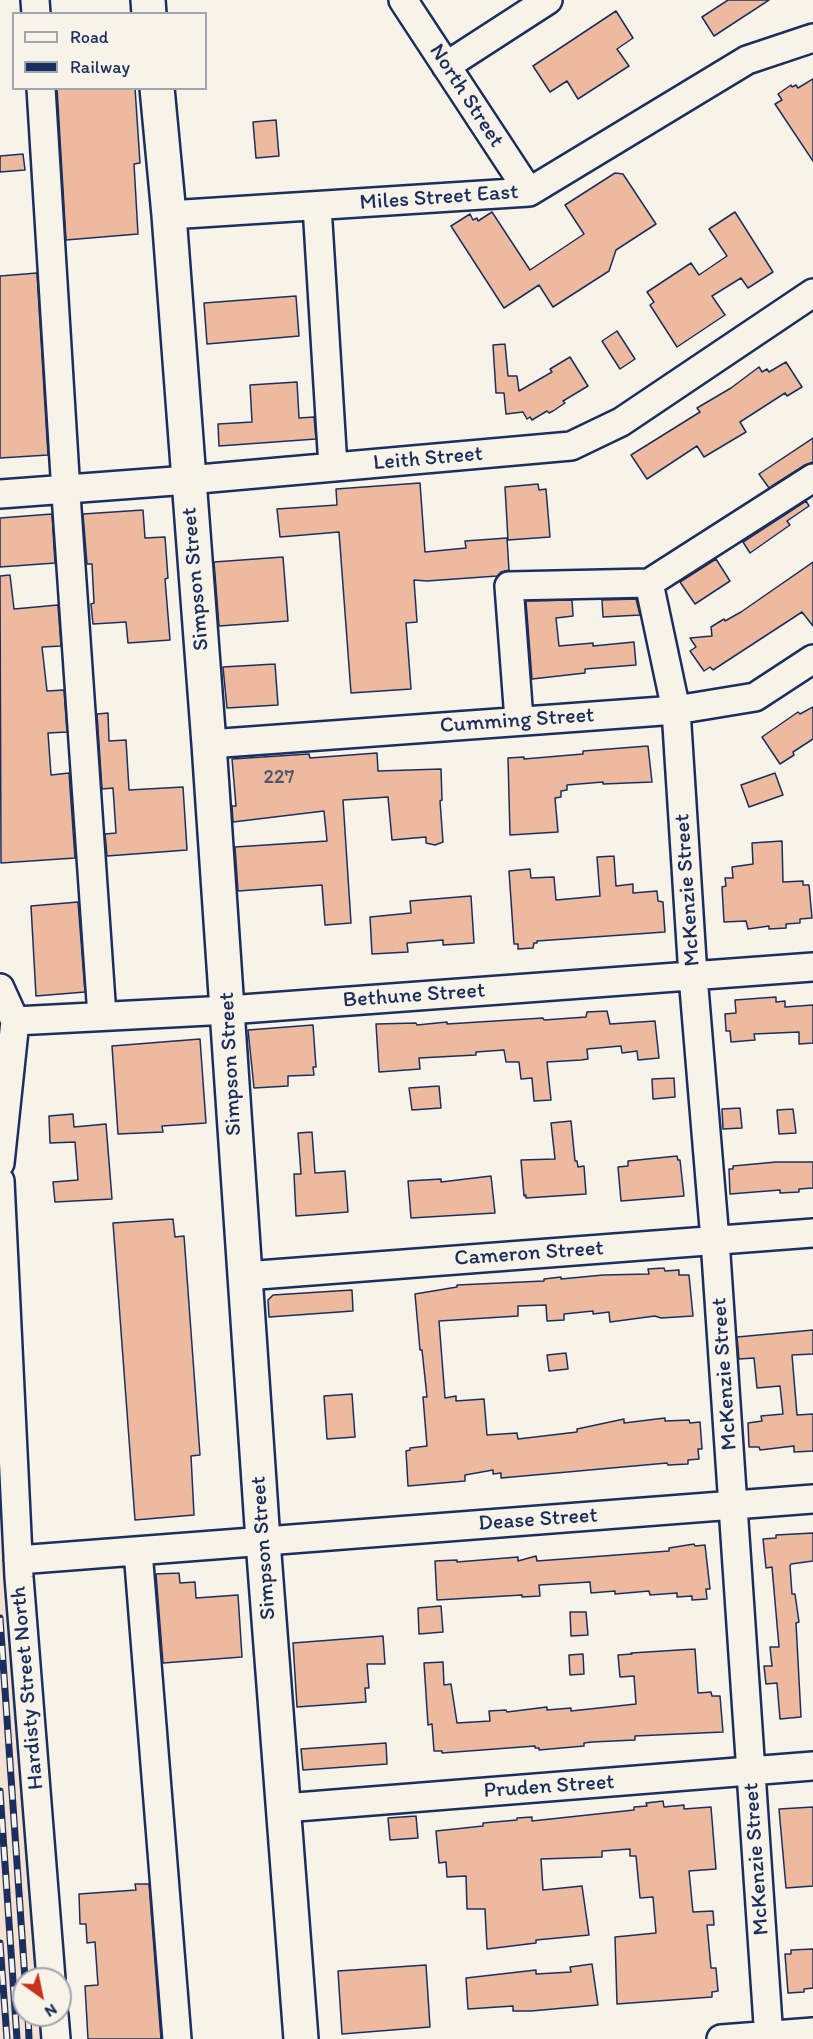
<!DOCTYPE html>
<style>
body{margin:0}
#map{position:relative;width:813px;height:2039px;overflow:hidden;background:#f7f3e8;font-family:Itim,sans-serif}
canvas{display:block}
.legend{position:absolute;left:12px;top:12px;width:195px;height:78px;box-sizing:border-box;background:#f7f3e8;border:2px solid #9fa5b1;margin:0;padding:8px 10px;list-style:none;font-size:18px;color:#1b2f5e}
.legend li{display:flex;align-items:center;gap:12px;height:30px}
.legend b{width:30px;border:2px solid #9fa5b1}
.north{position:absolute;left:12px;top:1967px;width:60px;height:60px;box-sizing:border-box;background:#f7f3e8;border:2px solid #9fa5b1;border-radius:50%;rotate:147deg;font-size:16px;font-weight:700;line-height:24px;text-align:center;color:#1b2f5e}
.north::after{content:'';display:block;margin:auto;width:21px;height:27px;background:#c8321e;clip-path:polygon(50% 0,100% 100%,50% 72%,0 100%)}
</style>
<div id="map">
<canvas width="813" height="2039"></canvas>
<ul class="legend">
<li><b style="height:8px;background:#f7f3e8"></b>Road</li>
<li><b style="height:8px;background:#1b2f5e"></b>Railway</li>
</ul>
<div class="north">N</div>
</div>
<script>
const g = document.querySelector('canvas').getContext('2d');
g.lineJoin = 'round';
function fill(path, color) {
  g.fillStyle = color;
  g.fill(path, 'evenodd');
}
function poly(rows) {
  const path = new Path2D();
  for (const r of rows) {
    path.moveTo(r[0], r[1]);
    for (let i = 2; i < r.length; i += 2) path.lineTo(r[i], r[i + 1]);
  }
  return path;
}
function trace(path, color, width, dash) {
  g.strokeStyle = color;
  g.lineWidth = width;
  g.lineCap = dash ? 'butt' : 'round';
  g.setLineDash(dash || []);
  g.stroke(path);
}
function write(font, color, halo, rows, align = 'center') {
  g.font = font + ' Itim,sans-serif';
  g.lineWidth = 4.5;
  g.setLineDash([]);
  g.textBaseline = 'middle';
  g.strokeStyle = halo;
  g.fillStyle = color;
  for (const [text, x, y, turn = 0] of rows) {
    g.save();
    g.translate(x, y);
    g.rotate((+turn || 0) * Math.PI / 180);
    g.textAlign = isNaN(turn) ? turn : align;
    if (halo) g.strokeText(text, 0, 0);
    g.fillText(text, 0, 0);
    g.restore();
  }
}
fill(poly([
 [0,1496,36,1979,24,1979,24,2015,38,2015,40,2039,0,2039]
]), '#f4e2d2');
const building = poly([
 [728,0,769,0,714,36,702,17,728,0],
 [616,11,633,38,617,49,629,66,578,99,567,81,550,92,533,66,616,11],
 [813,79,813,161,775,104,782,100,778,94,791,85,792,87,796,85,798,88,813,79],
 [57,88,135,88,140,163,134,164,138,234,66,240,57,88],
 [276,120,279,156,256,158,253,122,276,120],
 [23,154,25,170,0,172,0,156,23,154],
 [615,173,623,174,656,224,616,250,609,271,553,307,539,285,504,308,451,226,470,214,473,220,477,218,478,221,492,212,530,270,584,234,565,205,615,173],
 [735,212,773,272,748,288,741,278,712,296,725,315,677,347,650,305,654,302,647,292,691,263,699,275,727,256,709,229,735,212],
 [37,273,48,455,0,458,0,276,37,273],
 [296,296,299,336,207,344,204,303,296,296],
 [617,331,635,359,620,369,602,341,617,331],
 [505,344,508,376,517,376,519,391,552,372,550,369,570,357,588,386,563,401,565,403,553,411,549,413,547,411,532,420,530,417,527,419,523,412,506,414,504,393,496,393,493,345,505,344],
 [786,362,802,387,787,396,785,393,740,422,746,432,704,457,697,446,647,479,631,455,700,412,697,408,731,388,759,367,762,372,767,369,769,372,786,362],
 [297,382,299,418,314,417,316,439,219,446,218,424,252,422,250,385,297,382],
 [813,438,813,462,805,465,769,488,759,474,813,438],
 [420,483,425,552,466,548,465,541,507,538,509,570,501,572,497,576,427,581,414,580,417,622,406,623,411,689,351,693,339,532,280,537,277,509,337,505,336,489,420,483],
 [538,484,539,490,546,489,550,537,508,540,505,487,538,484],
 [806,501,809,506,787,521,790,525,750,553,743,542,806,501],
 [143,510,145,538,165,537,168,578,165,579,170,640,128,643,126,622,93,624,91,604,94,603,92,564,87,564,83,514,143,510],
 [52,514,55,563,0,567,0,518,52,514],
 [283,557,288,621,219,626,214,562,283,557],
 [716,559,730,581,695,604,680,582,716,559],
 [813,562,813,626,802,612,713,670,710,667,704,671,690,651,696,647,690,638,712,636,711,627,724,619,725,621,741,612,813,562],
 [10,575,14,609,58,605,61,646,42,647,47,691,64,690,67,732,48,733,51,775,69,773,75,858,1,863,0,576,10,575],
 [636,599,640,615,603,617,602,600,636,599],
 [572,600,573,616,556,618,559,646,593,643,593,646,634,642,636,665,585,669,585,673,532,679,526,601,572,600],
 [275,664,278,705,227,708,223,667,275,664],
 [813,707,813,739,793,752,794,755,780,764,762,737,798,712,800,714,813,707],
 [108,713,109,741,126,740,129,790,183,787,187,850,107,856,105,834,116,833,113,788,102,789,97,714,108,713],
 [648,746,652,782,603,784,603,782,567,785,567,790,561,791,561,797,555,798,558,832,510,835,508,758,524,757,524,759,583,754,583,751,648,746],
 [377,753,378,771,441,769,442,800,440,801,443,842,435,845,426,843,426,837,392,840,388,797,343,800,351,923,325,925,322,885,238,891,235,847,327,841,324,811,233,822,232,806,236,806,232,759,309,754,310,758,377,753],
 [775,773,783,795,749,807,741,785,775,773],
 [782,841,783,882,803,881,803,885,809,885,812,918,800,919,800,923,786,924,786,928,769,929,769,926,748,929,746,921,724,922,722,887,726,886,725,878,733,878,732,867,753,864,752,843,782,841],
 [614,856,616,886,633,884,633,893,657,891,658,901,663,902,665,932,537,941,537,943,534,943,533,948,518,949,518,944,514,944,509,871,530,869,531,878,554,877,556,900,600,896,597,857,614,856],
 [471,896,474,943,443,945,443,940,407,943,408,952,372,954,370,917,411,913,410,901,471,896],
 [78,902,85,992,36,996,31,906,78,902],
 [776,997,776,1002,785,1001,785,1007,813,1005,813,1043,799,1044,799,1032,754,1034,755,1040,731,1042,730,1031,726,1031,725,1014,736,1013,735,1000,776,997],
 [607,1011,610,1024,655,1021,659,1058,638,1060,637,1051,622,1053,621,1046,587,1049,588,1059,581,1060,547,1062,551,1100,534,1101,532,1078,521,1079,519,1062,506,1062,504,1050,476,1052,476,1055,419,1058,420,1069,379,1072,376,1024,416,1023,417,1025,447,1022,447,1024,543,1018,544,1020,586,1017,587,1012,607,1011],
 [313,1025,316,1067,313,1067,314,1075,288,1076,288,1086,254,1088,248,1030,313,1025],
 [200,1039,206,1123,162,1126,163,1132,118,1134,112,1046,200,1039],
 [674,1078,675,1097,653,1099,652,1079,674,1078],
 [439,1086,441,1108,412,1110,409,1088,439,1086],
 [740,1108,742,1128,723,1129,722,1109,740,1108],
 [793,1109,796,1133,779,1134,777,1110,793,1109],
 [73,1114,74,1127,106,1124,112,1199,55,1202,53,1182,78,1180,75,1142,50,1143,49,1116,73,1114],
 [571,1121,575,1161,577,1161,578,1167,584,1166,586,1194,526,1198,526,1195,524,1196,521,1160,555,1159,551,1123,571,1121],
 [312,1132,315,1173,345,1171,348,1212,296,1216,294,1174,301,1174,298,1133,312,1132],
 [677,1156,678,1160,680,1160,684,1196,621,1201,618,1167,628,1166,628,1161,677,1156],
 [776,1162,813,1162,813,1188,799,1189,799,1192,780,1193,780,1190,730,1194,729,1169,733,1169,733,1166,776,1162],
 [491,1176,495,1213,411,1218,408,1181,441,1179,441,1182,491,1176],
 [173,1219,175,1237,184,1236,200,1455,191,1456,194,1515,135,1520,113,1223,173,1219],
 [664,1268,665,1271,679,1270,679,1275,689,1275,693,1316,661,1318,655,1316,610,1322,609,1312,593,1314,593,1311,564,1314,564,1320,547,1321,546,1305,518,1306,518,1316,439,1321,445,1398,456,1396,456,1401,484,1399,487,1435,517,1433,518,1439,577,1432,577,1429,624,1419,624,1423,665,1418,665,1421,689,1420,690,1423,700,1422,702,1449,698,1449,699,1459,688,1460,688,1464,668,1465,667,1463,501,1478,501,1473,493,1474,493,1470,465,1475,465,1481,408,1486,406,1451,410,1450,410,1448,427,1446,423,1397,427,1397,422,1350,420,1350,415,1294,457,1287,457,1285,544,1281,544,1279,561,1277,561,1279,603,1275,649,1274,648,1269,664,1268],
 [352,1290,353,1311,269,1317,268,1300,273,1295,352,1290],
 [813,1330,813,1354,792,1355,797,1415,813,1414,813,1451,794,1452,794,1446,760,1450,759,1447,749,1447,748,1423,762,1421,761,1416,783,1414,780,1386,757,1388,754,1358,739,1359,737,1337,813,1330],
 [566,1353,568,1369,549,1371,547,1355,566,1353],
 [352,1394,355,1437,327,1439,324,1396,352,1394],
 [813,1533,813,1561,791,1564,790,1566,792,1594,795,1594,799,1622,796,1623,801,1717,780,1719,777,1683,766,1684,764,1666,772,1666,770,1647,779,1647,772,1567,766,1568,763,1539,776,1538,776,1535,813,1533],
 [694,1544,695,1546,705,1545,710,1589,706,1589,707,1599,692,1600,692,1596,677,1597,677,1593,650,1595,649,1591,615,1594,615,1591,591,1593,590,1582,539,1585,540,1596,522,1597,522,1595,437,1600,435,1561,457,1560,457,1562,518,1557,518,1561,536,1556,537,1561,669,1551,669,1548,694,1544],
 [179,1573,180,1583,195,1582,196,1598,238,1595,242,1657,163,1663,156,1574,179,1573],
 [441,1606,443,1632,419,1634,418,1608,441,1606],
 [570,1612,586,1612,588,1635,571,1636,570,1612],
 [383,1636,385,1664,367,1664,369,1688,365,1688,366,1702,297,1707,293,1643,383,1636],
 [695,1649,698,1693,711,1692,712,1696,720,1696,723,1732,635,1736,635,1740,592,1742,584,1743,584,1746,539,1750,539,1748,535,1748,535,1746,442,1753,442,1751,434,1751,432,1724,428,1725,424,1663,443,1662,444,1685,451,1684,457,1723,490,1721,489,1711,506,1710,507,1712,547,1707,547,1710,571,1708,571,1711,636,1704,634,1676,620,1677,618,1655,632,1654,631,1653,695,1649],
 [583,1654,584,1674,570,1675,569,1655,583,1654],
 [386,1743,387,1764,303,1770,301,1749,386,1743],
 [663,1801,664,1807,684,1805,684,1809,711,1807,716,1869,689,1871,693,1912,713,1911,714,1925,707,1925,711,1968,716,1968,718,1991,712,1992,712,1997,617,2004,615,1937,656,1933,653,1897,640,1898,636,1856,630,1856,630,1849,602,1851,602,1857,541,1859,543,1890,582,1886,589,1935,536,1940,536,1943,487,1949,485,1909,467,1909,466,1876,447,1877,446,1862,439,1863,436,1831,483,1826,483,1823,517,1820,517,1818,532,1817,532,1821,634,1810,634,1807,647,1806,646,1803,663,1801],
 [813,1807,813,1886,786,1888,779,1809,813,1807],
 [416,1816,418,1838,390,1840,388,1818,416,1816],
 [135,1884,149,1884,161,2039,88,2039,85,1986,98,1985,95,1942,87,1943,86,1924,80,1924,79,1894,136,1890,135,1884],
 [813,1949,813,1988,804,1989,804,1992,788,1993,785,1954,791,1954,791,1950,813,1949],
 [592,1964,598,2005,531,2011,513,2011,513,2006,468,2009,466,1978,536,1970,536,1974,571,1972,570,1967,592,1964],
 [426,1965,430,2027,342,2034,338,1971,426,1965]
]);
fill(building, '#edba9f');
trace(building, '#1b2f5e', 1.5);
const minor = poly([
 [35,0,36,14],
 [403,0,529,192],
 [446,66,548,0],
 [41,88,67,509,102,1016],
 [317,206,333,467],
 [169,215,529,192,747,60,813,38],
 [0,494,188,480,571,446,621,422,813,293],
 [649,583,676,710,693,976,715,1240,769,2039],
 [519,720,509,586,649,583,813,478],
 [209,744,676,710,755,697,813,659],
 [0,988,15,1021,0,1163],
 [15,1021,228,1010,813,967],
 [0,1181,19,1577,51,1979],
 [245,1276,813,1233],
 [138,1551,177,2039],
 [18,1560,813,1499],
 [284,1808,813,1766],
 [54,2015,56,2039],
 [721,2039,813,2032]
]);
const major = poly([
 [148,0,149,14],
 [157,88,169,215,209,744,263,1541,301,2039]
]);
trace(minor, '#1b2f5e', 32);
trace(major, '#1b2f5e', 38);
trace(minor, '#f7f3e8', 27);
trace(major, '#f7f3e8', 33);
const rail = poly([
 [0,1618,25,1979],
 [0,1791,17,2039],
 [0,1943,7,2039],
 [28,2015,29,2039]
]);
trace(rail, '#1b2f5e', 7);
trace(rail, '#f7f3e8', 4.5, [14]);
write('20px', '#50526e', null, [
 ["227",279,778]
]);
write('22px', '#1b2f5e', '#f7f3e8', [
 ["North Street",466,96,57],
 ["Miles Street East",439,198,-4],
 ["Leith Street",428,459,-5],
 ["Simpson Street",196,579,-95],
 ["Cumming Street",517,721,-4],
 ["McKenzie Street",688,890,-94],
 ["Bethune Street",414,996,-4],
 ["Simpson Street",231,1064,-93],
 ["Cameron Street",529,1254,-4],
 ["McKenzie Street",725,1374,-94],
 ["Dease Street",538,1520,-4],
 ["Simpson Street",264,1548,-94],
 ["Hardisty Street North",28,1688,-95],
 ["Pruden Street",549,1787,-4],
 ["McKenzie Street",757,1859,-94]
]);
</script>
